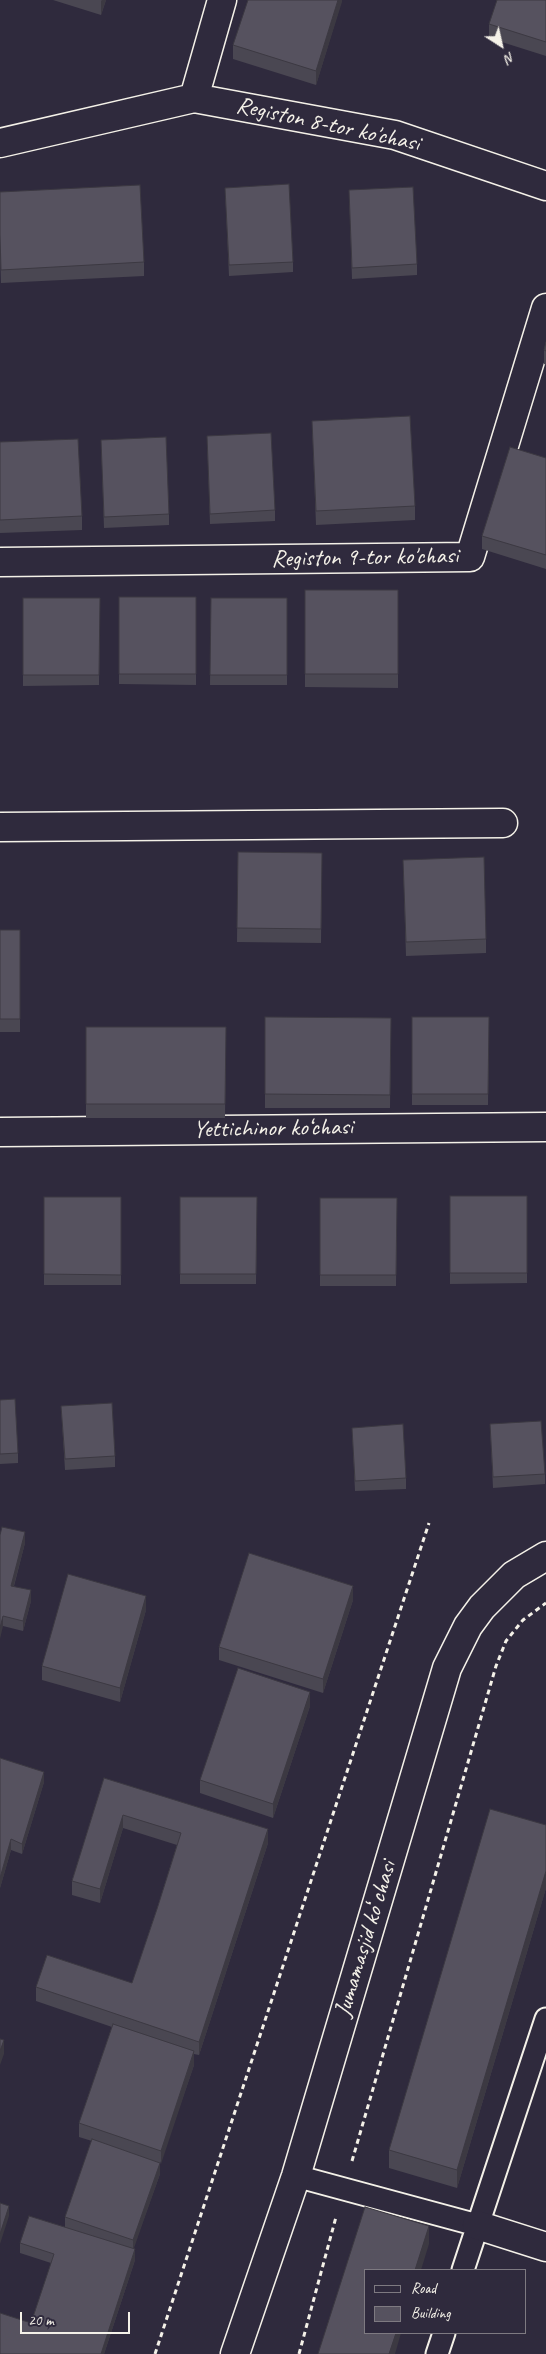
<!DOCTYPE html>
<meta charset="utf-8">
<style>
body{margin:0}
#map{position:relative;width:546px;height:2354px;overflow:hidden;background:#2f2a3d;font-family:Caveat,sans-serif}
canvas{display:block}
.legend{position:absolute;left:364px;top:2269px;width:162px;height:65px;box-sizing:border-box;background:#2f2a3d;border:1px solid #7e7a81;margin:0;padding:6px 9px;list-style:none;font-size:15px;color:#f4f1e8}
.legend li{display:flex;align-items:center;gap:10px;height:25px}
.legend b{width:25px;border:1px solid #7e7a81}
.north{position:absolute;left:476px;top:20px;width:50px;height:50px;-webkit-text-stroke:4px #2f2a3d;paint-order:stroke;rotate:145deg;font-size:14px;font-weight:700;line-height:20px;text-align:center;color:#f4f1e8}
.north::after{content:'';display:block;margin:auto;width:18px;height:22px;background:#f4f1e8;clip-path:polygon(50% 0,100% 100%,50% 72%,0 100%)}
.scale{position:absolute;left:20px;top:2312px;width:110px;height:22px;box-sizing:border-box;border:2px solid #f4f1e8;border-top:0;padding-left:6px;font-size:15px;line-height:18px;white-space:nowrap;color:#f4f1e8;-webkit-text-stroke:4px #2f2a3d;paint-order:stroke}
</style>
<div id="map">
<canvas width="546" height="2354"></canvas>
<ul class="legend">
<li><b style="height:6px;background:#2f2a3d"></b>Road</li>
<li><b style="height:14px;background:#56525f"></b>Building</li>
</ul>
<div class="north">N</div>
<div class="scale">20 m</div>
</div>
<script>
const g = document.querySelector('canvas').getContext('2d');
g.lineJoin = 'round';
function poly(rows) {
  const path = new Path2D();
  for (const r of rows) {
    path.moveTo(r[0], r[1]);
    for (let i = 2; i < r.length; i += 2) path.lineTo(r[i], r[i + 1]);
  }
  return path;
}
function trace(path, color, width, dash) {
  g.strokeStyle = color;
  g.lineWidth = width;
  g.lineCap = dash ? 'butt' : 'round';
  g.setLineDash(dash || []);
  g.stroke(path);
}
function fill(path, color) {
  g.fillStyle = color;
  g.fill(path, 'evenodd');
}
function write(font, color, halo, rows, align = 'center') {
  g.font = font + ' Caveat,sans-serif';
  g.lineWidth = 4;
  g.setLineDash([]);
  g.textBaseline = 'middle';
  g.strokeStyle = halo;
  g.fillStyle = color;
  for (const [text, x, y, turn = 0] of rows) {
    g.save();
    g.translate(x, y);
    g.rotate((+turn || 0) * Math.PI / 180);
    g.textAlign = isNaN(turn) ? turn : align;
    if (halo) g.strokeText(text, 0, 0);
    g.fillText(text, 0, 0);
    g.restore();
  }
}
const service = poly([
 [296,2176,477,2225],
 [463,2270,546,2019],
 [437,2354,444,2333]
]);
const minor = poly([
 [194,98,222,0],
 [0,143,194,98,395,135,546,186],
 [0,562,470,557,546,308],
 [0,827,503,823],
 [0,1132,546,1127],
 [477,2225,546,2247],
 [235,2354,296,2176,447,1668,468,1626,482,1607,514,1575,546,1556]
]);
trace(service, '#f4f1e8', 25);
trace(minor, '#f4f1e8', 31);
trace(poly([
 [352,2161,496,1666,506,1641,523,1620,546,1603],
 [155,2354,429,1523],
 [299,2354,336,2217]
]), '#f4f1e8', 3, [5, 4]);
trace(service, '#2f2a3d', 21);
trace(minor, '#2f2a3d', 28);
fill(poly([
 [53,0,106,0,101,15],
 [342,0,316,85,233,59,233,45],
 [546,0,546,56,489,38,489,24],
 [225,188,293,262,293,272,229,276],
 [349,190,417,264,417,275,352,279],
 [0,192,144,262,144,276,1,283,0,248],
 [546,342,546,365,544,364,544,350],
 [312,421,415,506,415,520,316,525],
 [207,436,275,510,275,521,210,524],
 [101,440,169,514,169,525,104,528],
 [0,442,82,516,82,530,0,533],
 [546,458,546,569,482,549,482,536],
 [305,590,398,590,398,688,305,687],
 [119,597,196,597,196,685,119,684],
 [23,598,100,598,99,685,23,686],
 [211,598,287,598,287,685,210,685],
 [238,852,322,853,321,943,237,942],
 [403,860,486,939,486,953,406,956],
 [0,930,20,930,20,1032,0,1032],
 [265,1017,391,1018,390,1108,265,1108],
 [412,1017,489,1017,488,1105,412,1105],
 [86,1027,226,1027,225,1118,86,1118],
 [450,1196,527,1196,527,1283,450,1284],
 [44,1197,121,1197,121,1285,44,1285],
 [180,1197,257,1197,256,1284,180,1284],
 [320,1198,397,1198,396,1286,320,1286],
 [0,1400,18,1453,18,1463,0,1464],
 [61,1406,115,1456,115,1467,65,1470],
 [490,1424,545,1474,545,1484,493,1488],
 [352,1428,406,1478,406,1489,355,1491],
 [0,1535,25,1543,14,1586,31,1601,23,1631,3,1626],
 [353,1600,323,1693,219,1660,219,1647],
 [146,1610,120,1702,42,1680,42,1666],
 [310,1706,273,1818,200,1793,200,1780],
 [0,1758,44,1782,22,1854,11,1850,0,1888],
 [104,1778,268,1843,199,2055,194,2054,194,2065,160,2164,160,2174,133,2249,135,2260,104,2354,0,2354,31,2323,51,2263,20,2253,20,2243,65,2227,65,2217,92,2141,79,2137,79,2123,112,2027,36,2001,36,1987,132,1983,157,1909,177,1845,123,1828,100,1903,72,1895,72,1881],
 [546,1825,546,1888,457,2188,389,2168,389,2150]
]), '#4a4752');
fill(poly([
 [102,0,106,0,101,15,101,1],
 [338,0,342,0,342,2,316,85,316,71],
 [25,1532,25,1543,11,1596,11,1586],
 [353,1586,353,1600,323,1693,323,1679],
 [31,1590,31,1601,23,1631,23,1621],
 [146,1596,146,1610,120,1702,120,1688],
 [3,1616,3,1626,0,1639,0,1628],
 [310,1692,310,1706,273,1818,273,1804],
 [44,1772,44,1782,22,1854,22,1844],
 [123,1815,123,1828,100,1903,100,1889],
 [268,1829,268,1843,199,2055,199,2042],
 [11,1839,11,1850,0,1888,0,1878],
 [546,1871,546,1888,457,2188,457,2170],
 [4,2040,4,2054,0,2065,0,2051],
 [194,2051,194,2065,161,2164,161,2151],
 [160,2163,160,2174,133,2251,133,2240],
 [9,2206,9,2216,0,2244,0,2234],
 [429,2226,429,2244,421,2270,415,2270],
 [135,2249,135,2260,104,2354,101,2354],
 [396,2333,401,2333,395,2354,389,2354]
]), '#3c3942');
const building = poly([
 [248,0,338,0,316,71,233,45,248,0],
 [497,0,546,0,546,42,489,24,497,0],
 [289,184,293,262,229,265,225,188,289,184],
 [140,185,144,262,1,270,0,235,0,192,140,185],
 [413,187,417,264,352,268,349,190,413,187],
 [546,342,546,351,544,350,546,342],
 [410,416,415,506,316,511,312,421,410,416],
 [271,433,275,510,210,514,207,436,271,433],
 [166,437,169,514,104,517,101,440,166,437],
 [78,439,82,516,0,520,0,442,78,439],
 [510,447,546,458,546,555,482,536,510,447],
 [305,590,398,590,398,674,305,674,305,590],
 [119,597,196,597,196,674,119,674,119,597],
 [23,598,100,598,99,675,23,675,23,598],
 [211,598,287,598,287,675,210,675,211,598],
 [238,852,322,853,321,929,237,928,238,852],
 [484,857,486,939,406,942,403,860,484,857],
 [0,930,20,930,20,1019,0,1019,0,930],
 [265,1017,391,1018,390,1095,265,1094,265,1017],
 [412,1017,489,1017,488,1094,412,1094,412,1017],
 [86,1027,226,1027,225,1104,86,1104,86,1027],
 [450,1196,527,1196,527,1273,450,1273,450,1196],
 [44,1197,121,1197,121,1275,44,1274,44,1197],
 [180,1197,257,1197,256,1274,180,1274,180,1197],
 [320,1198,397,1198,396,1275,320,1275,320,1198],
 [15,1399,18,1453,0,1454,0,1400,15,1399],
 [112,1403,115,1456,65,1459,61,1406,112,1403],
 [541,1421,545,1474,493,1477,490,1424,541,1421],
 [403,1424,406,1478,355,1481,352,1428,403,1424],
 [2,1527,25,1532,11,1586,31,1590,23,1621,3,1616,0,1628,0,1535,2,1527],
 [249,1553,353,1586,323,1679,219,1647,249,1553],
 [68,1574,146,1596,120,1688,42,1666,68,1574],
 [238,1668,310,1692,273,1804,200,1780,238,1668],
 [0,1758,44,1772,22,1844,11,1839,0,1878,0,1758],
 [104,1778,268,1829,199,2042,36,1987,47,1955,132,1983,157,1909,181,1833,123,1815,100,1889,72,1881,104,1778],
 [490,1809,546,1825,546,1871,457,2170,389,2150,490,1809],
 [113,2024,194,2051,161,2151,79,2123,113,2024],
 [0,2039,4,2040,0,2051,0,2039],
 [92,2139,160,2163,133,2240,65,2217,92,2139],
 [0,2203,9,2206,0,2234,0,2203],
 [365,2207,429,2226,415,2270,365,2270,365,2333,396,2333,389,2354,318,2354,365,2207],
 [29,2216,135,2249,101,2354,0,2354,0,2313,31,2323,54,2254,20,2243,29,2216]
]);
fill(building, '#56525f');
trace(building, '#3c3942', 1);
write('24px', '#f4f1e8', '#2f2a3d', [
 ["Registon 8-tor ko'chasi",328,125,12],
 ["Registon 9-tor ko'chasi",365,558,-1],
 ["Yettichinor ko‘chasi",273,1129,-1],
 ["Jumamasjid koʻchasi",366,1939,-73]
]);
</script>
